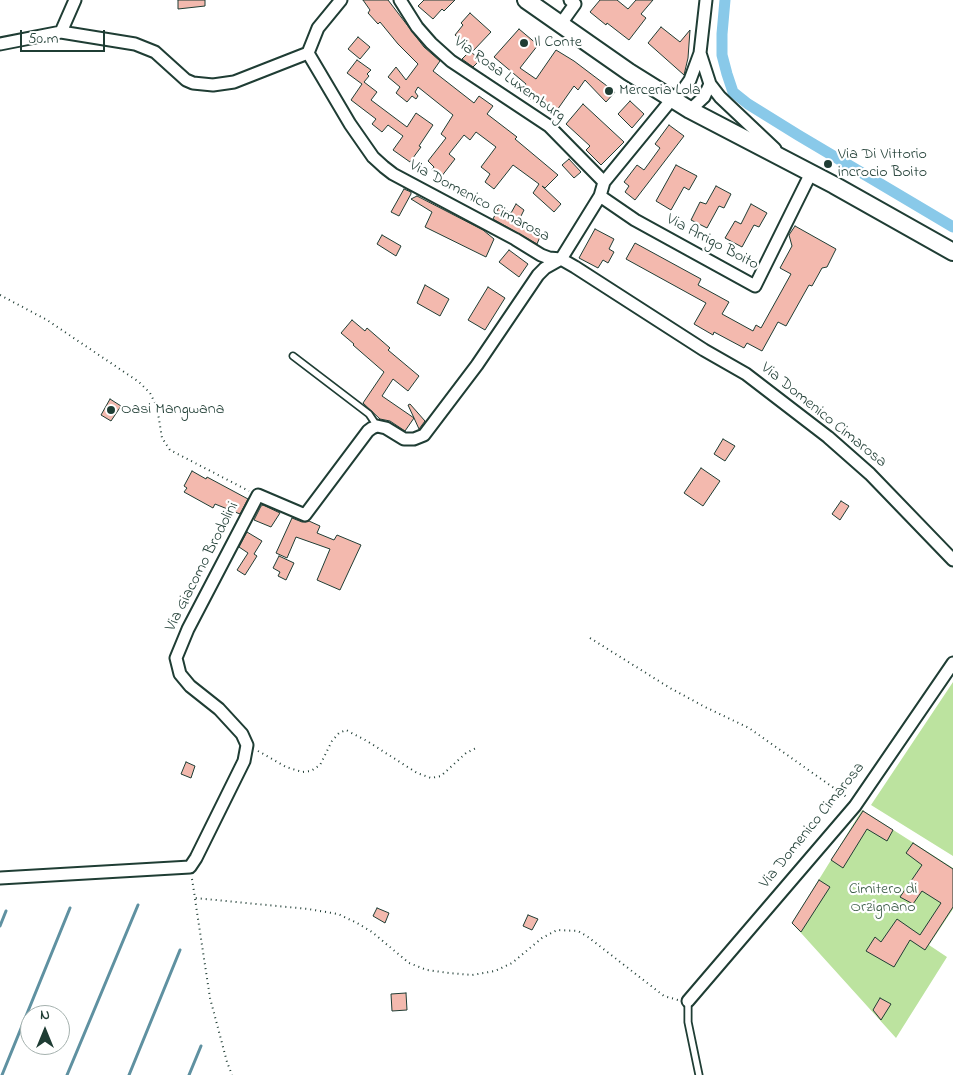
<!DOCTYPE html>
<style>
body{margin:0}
#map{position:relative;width:953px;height:1075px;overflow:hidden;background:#fff;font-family:"Indie Flower",sans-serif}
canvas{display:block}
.north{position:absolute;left:20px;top:1005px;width:50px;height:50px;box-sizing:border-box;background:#fff;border:1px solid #a5b1ae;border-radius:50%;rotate:0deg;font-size:14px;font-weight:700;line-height:20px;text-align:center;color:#1f3d34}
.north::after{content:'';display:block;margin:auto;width:18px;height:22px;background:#1f3d34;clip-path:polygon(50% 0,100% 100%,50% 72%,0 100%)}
.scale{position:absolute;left:20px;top:30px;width:85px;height:22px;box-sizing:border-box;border:2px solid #1f3d34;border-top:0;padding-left:6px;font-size:15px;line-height:18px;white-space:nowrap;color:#1f3d34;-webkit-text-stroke:4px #fff;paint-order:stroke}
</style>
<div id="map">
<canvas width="953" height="1075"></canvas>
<div class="north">N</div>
<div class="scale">50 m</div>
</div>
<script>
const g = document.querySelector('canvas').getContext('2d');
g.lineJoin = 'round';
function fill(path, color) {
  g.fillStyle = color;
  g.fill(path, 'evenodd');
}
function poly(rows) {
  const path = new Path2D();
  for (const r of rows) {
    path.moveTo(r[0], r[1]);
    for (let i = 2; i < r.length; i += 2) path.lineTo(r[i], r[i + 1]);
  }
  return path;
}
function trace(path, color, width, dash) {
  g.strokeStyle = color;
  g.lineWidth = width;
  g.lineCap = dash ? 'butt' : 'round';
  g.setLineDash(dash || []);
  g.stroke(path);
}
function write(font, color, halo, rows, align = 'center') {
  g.font = font + ' "Indie Flower",sans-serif';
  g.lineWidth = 4.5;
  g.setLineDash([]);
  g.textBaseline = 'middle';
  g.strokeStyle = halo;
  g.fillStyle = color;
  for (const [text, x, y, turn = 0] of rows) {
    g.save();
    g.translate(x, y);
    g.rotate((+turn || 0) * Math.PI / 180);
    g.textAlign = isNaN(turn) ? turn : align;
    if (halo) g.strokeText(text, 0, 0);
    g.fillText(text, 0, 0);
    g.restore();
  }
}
fill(poly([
 [953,682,953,856,871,805],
 [862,810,953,868,953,909,929,945,947,957,896,1038,792,923]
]), '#bce39f');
trace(poly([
 [0,926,6,911],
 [2,1075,70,908],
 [67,1075,138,905],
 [129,1075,180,950],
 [189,1075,201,1046]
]), '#5f91a1', 3);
trace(poly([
 [725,0,722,34,722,55,727,74,733,92,748,104,798,135,953,227]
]), '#89c9e9', 11);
const building = poly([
 [178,0,205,0,205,6,178,9,178,0],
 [363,0,388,0,424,47,440,61,433,71,474,103,479,96,493,106,487,114,517,137,515,139,558,175,545,188,542,186,561,204,554,212,533,193,539,184,513,165,494,189,485,182,490,174,481,167,496,147,476,132,470,140,464,135,449,154,455,159,441,177,432,170,434,167,428,161,446,138,441,134,453,115,418,87,415,92,418,96,416,99,412,96,407,102,396,93,400,87,388,77,396,67,406,80,418,64,398,44,380,22,378,24,368,13,370,10,363,0],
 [424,0,455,0,444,11,442,9,433,19,418,6,424,0],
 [600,0,617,0,628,9,636,0,653,0,641,14,646,18,629,40,607,23,606,25,590,12,600,0],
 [470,13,491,32,473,51,455,35,463,25,461,23,470,13],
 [661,27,680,42,690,30,688,58,684,75,648,43,661,27],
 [519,29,538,45,520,68,536,79,556,50,574,61,615,92,606,102,585,80,578,90,574,86,555,113,552,113,520,92,526,84,494,57,519,29],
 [358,37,370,47,360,59,348,49,358,37],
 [470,51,480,60,473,67,462,59,470,51],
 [357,60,371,70,367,74,369,76,364,82,377,92,371,100,407,127,416,113,433,125,419,146,421,147,410,162,393,150,403,136,388,125,382,132,372,124,376,119,351,100,362,84,347,73,357,60],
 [630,101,644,114,632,128,618,114,630,101],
 [583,104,624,142,601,165,586,150,590,146,566,124,583,104],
 [669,125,684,136,635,200,625,192,629,186,624,182,637,165,644,170,660,148,655,144,669,125],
 [569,159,581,172,574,178,562,165,569,159],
 [676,165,697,176,689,190,684,187,671,210,656,201,676,165],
 [716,186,731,194,724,208,719,206,707,228,691,220,700,202,706,204,716,186],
 [404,189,411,192,411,194,399,216,391,212,404,189],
 [417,196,483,230,494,239,486,257,425,227,432,212,411,199,417,196],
 [516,204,524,210,519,220,542,232,537,244,493,219,499,207,511,213,516,204],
 [751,204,767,213,759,227,754,225,742,247,725,238,735,221,741,224,751,204],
 [795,226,836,249,827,267,822,268,812,286,809,285,786,326,778,322,762,351,747,343,744,348,714,332,713,335,694,324,706,303,626,259,635,243,701,279,698,285,729,302,722,314,753,331,756,325,761,328,791,274,780,268,792,246,789,235,795,226],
 [595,229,614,239,609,249,614,252,608,263,603,260,598,268,579,258,595,229],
 [382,235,401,246,396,256,377,244,382,235],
 [509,250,528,264,519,277,499,262,509,250],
 [425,285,449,299,440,316,417,303,425,285],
 [488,287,505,298,485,330,468,320,488,287],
 [352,320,365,331,367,328,390,348,388,350,419,376,408,391,393,379,382,396,414,418,408,405,410,404,425,421,419,429,414,418,405,431,390,421,380,419,363,403,384,372,353,345,354,344,341,333,352,320],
 [110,399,121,406,111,421,101,415,110,399],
 [723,439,735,446,725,461,714,454,723,439],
 [701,468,720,481,703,506,684,493,701,468],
 [192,471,206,479,207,477,248,499,240,514,215,504,213,508,184,492,187,488,184,486,192,471],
 [841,501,849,506,840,520,832,514,841,501],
 [263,505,280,513,271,527,254,520,261,506,263,505],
 [292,518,302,522,309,521,320,526,317,533,334,540,337,535,361,545,340,590,317,580,330,549,296,537,287,558,276,553,292,518],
 [247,532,262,541,254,554,257,556,245,575,237,570,248,553,239,547,247,532],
 [279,556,294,563,286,580,278,576,280,572,273,568,279,556],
 [186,762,195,766,191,778,181,774,186,762],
 [863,811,893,830,887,841,867,829,843,868,831,860,863,811],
 [913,843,953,869,953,907,925,950,910,940,894,967,866,951,875,937,881,942,897,919,920,935,941,903,922,891,913,904,900,897,922,865,906,853,913,843],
 [819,880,830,887,801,932,792,923,819,880],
 [377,908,389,913,385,923,373,916,377,908],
 [528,915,538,919,532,930,523,926,528,915],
 [406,993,407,1010,392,1011,391,994,406,993],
 [880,998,891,1004,881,1020,873,1010,880,998]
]);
fill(building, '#f3b9ae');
trace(building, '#1f3d34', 1);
const service = poly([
 [293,356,369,414,377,426],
 [688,1001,688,1022,699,1075]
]);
const minor = poly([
 [400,0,417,27,431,43,451,61,549,126,604,182],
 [560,25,575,4,570,0],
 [61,32,75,0],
 [0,44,61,32,135,44,155,52,186,80,193,83,213,85,234,82,308,53,350,124,373,157,384,167,393,174,515,239,541,255,549,258,561,259,575,267,704,350,746,374,828,437,870,474,953,560],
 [308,53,318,28,341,0],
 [700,53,710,84,720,97,775,149],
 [690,110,704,97,710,84],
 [600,196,635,220,755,286,811,173],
 [0,878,190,867,196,858,244,761,247,745,242,734,219,709,190,686,180,674,176,658,188,629,258,495,305,515,368,431,372,428,377,426,386,428,404,439,414,439,424,435,477,365,538,275,545,268,561,259,600,196,604,182,672,99,683,90,690,80,700,53,706,0],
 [688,1001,855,806,953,663]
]);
const secondary = poly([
 [526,0,629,72,690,110,834,185,953,252]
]);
trace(service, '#1f3d34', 9);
trace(minor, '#1f3d34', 15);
trace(secondary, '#1f3d34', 20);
trace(poly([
 [0,295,47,320,139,382,150,393,157,407,162,438,170,450,249,491],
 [590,638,670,688,705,707,749,728,848,798],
 [258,751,286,767,302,772,311,771,320,765,332,741,339,733,346,730,367,741,417,773,431,778,441,776,466,753,476,748],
 [192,879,195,898,308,909,338,914,357,923,372,932,409,963,427,970,449,973,472,975,495,971,512,963,542,938,557,930,578,931,588,937,664,996,678,1000],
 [195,899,210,998,227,1062,232,1075]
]), '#1f3d34', 2, [1, 4]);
trace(service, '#fff', 5.5);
trace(minor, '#fff', 11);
trace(secondary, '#fff', 16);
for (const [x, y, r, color] of [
 [524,43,5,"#1f3d34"],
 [609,91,5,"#1f3d34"],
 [828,164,5,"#1f3d34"],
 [111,410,5,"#1f3d34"]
]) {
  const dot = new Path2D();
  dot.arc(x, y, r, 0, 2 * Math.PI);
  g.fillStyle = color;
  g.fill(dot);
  trace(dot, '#fff', 2);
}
write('16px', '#1f3d34', '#fff', [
 ["Il Conte",534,43],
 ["Merceria Lola",619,91],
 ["Via Di Vittorio",838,155],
 ["incrocio Boito",838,173],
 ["Oasi Mangwana",121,410]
], 'left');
write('16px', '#1f3d34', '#fff', [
 ["Via Rosa Luxemburg",509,80,36],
 ["Via Domenico Cimarosa",479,202,28],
 ["Via Arrigo Boito",712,243,28],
 ["Via Domenico Cimarosa",823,416,39],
 ["Via Giacomo Brodolini",203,567,-63],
 ["Via Domenico Cimarosa",813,826,-51]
]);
write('16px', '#3e5e49', '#fff', [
 ["Cimitero di",883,890],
 ["Orzignano",883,908]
]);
</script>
